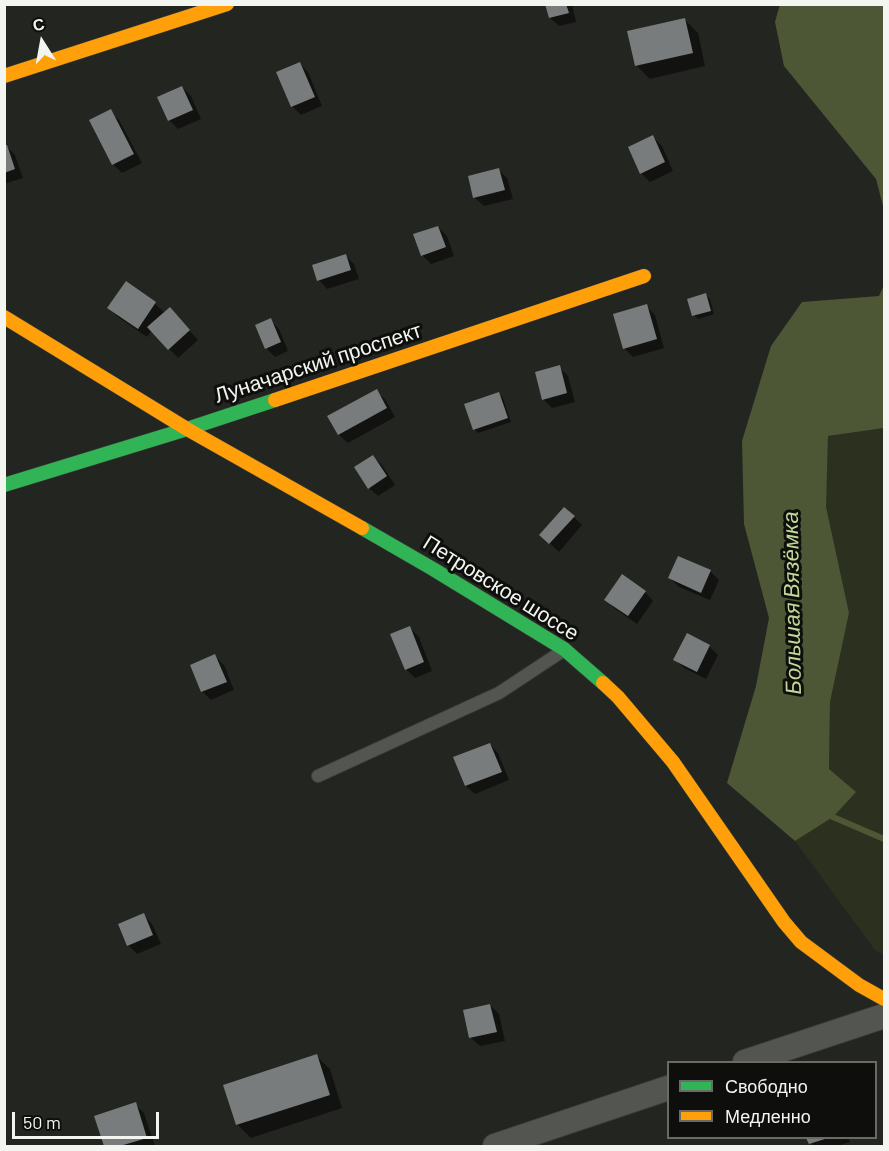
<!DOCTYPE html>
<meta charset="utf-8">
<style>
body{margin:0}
#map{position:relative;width:889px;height:1151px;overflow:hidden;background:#232521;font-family:Barlow,sans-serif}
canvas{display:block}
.frame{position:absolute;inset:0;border:6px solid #f3f5f0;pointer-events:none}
.legend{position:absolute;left:667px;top:1061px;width:210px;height:78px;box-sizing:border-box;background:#0e0f0c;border:2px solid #6a6b67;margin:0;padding:8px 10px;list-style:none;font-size:18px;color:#f3f5f0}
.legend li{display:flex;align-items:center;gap:12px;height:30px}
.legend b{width:30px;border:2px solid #6a6b67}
.north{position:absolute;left:12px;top:12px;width:60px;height:60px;-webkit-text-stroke:4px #0e0f0c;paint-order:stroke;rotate:349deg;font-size:16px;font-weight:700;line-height:24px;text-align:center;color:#f3f5f0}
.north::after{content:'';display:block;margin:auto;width:21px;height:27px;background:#f3f5f0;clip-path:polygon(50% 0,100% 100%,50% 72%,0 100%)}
.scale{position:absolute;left:12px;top:1112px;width:147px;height:27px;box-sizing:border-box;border:3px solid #f3f5f0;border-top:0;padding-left:8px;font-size:18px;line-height:21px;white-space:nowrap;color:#f3f5f0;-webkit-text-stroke:4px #0e0f0c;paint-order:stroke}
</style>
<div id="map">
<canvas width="889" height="1151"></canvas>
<div class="frame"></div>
<ul class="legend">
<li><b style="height:8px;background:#30b455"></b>Свободно</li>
<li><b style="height:8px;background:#ff9f0a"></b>Медленно</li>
</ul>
<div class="north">С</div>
<div class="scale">50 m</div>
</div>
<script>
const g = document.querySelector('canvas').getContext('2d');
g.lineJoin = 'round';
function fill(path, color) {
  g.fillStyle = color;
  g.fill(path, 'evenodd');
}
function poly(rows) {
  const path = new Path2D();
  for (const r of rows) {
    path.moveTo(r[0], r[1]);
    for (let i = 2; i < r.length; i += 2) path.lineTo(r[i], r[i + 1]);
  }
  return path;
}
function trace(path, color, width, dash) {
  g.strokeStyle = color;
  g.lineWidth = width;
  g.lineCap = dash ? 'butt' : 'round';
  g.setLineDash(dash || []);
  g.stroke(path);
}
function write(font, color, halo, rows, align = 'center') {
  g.font = font + ' Barlow,sans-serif';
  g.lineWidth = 6;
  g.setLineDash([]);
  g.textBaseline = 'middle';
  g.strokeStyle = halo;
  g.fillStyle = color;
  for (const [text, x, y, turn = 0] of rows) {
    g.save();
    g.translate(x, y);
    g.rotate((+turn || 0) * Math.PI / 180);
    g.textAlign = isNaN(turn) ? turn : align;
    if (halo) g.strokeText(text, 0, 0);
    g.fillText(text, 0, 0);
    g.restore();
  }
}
fill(poly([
 [884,428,884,955,875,950,795,841,833,817,829,769,830,702,849,613,825,507,828,436]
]), '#2b311e');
fill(poly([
 [780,4,884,5,884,210,876,179,784,66,775,22],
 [884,285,884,428,828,436,826,507,849,613,830,702,829,769,856,792,833,817,795,841,727,783,756,686,769,618,744,524,742,441,771,346,802,302,879,296]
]), '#4d5735');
fill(poly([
 [547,4,572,4,576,22,559,26,550,18],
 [684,19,698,33,705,66,650,79,636,65],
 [299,63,308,72,322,106,301,115,292,106],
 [182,87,191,96,201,119,178,129,169,120],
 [110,111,119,120,142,163,122,173,113,164],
 [653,137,662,146,673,171,650,182,641,173],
 [6,146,15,155,23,178,4,184,4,147],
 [498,169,507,178,513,199,484,206,475,198,469,177],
 [438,227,447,236,454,256,431,264,422,255],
 [345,255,354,264,359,279,327,289,319,280],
 [126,283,155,304,165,313,178,318,198,340,178,358,152,330,147,337,118,317,109,308],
 [706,295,710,299,714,314,698,319,694,315],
 [646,306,655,315,664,348,633,357,624,348],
 [270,320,279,329,288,351,275,357,266,348],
 [559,367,568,376,575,402,552,408,543,399],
 [376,391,385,399,395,417,348,443,339,435,329,417],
 [499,394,503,398,511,422,478,433,474,429],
 [373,457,382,465,395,485,378,496,369,488],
 [574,517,582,525,559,552,541,535],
 [710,571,719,580,710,600,679,587,670,578],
 [645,592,653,601,637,624,614,608,606,599],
 [410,628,419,637,432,671,415,678,406,669],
 [687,635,709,646,718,655,706,679,684,668,675,660],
 [215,656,224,665,234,690,211,700,202,691],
 [490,744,498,753,509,780,475,794,466,786,455,758],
 [144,915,152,924,161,944,137,954,128,945],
 [490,1005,499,1014,505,1041,480,1046,471,1038,465,1011],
 [316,1056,330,1069,342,1108,251,1138,237,1124],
 [135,1104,144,1113,155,1146,106,1146,96,1117],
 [808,1138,849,1138,850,1142,837,1146,813,1146]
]), '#0007');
trace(poly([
 [833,817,884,839]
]), '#4d5735', 6);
fill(poly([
 [545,4,566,4,569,13,549,18],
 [685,18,693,53,635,66,627,31],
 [300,62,315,97,291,107,276,72],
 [182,86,193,110,168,121,157,97],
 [111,109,134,154,112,165,89,120],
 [653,135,665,162,640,174,628,147],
 [4,145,7,145,15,169,4,173],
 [499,168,505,190,473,198,468,176],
 [438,226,446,247,421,256,413,234],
 [346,254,351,270,317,281,312,265],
 [126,281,156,302,138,329,107,308],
 [706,293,711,311,692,316,687,299],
 [647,304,657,339,623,349,613,314],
 [170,307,190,330,168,350,147,327],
 [271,318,281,342,265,349,255,325],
 [560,365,567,393,542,400,535,372],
 [377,389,387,408,338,435,327,416],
 [499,392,508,418,473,430,464,404],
 [373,455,387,476,368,489,354,467],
 [564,507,575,516,549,544,539,535],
 [678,556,711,570,701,593,668,578],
 [622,574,646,591,628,616,604,600],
 [410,626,424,662,405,670,390,634],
 [687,633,710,645,697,672,673,660],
 [215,654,227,682,201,692,190,665],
 [490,743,502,772,465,786,453,757],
 [144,913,153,935,127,946,118,924],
 [490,1004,497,1032,469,1038,463,1010],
 [317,1054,330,1095,236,1125,223,1085],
 [136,1102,147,1138,120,1146,104,1146,94,1116],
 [806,1138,828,1138,809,1144]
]), '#797c7c');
const lane = poly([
 [318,776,499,693,561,652]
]);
const street = poly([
 [745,1062,884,1016],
 [495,1146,668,1088]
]);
const fast = poly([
 [4,485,187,429,275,400],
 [362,528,433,569,564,649,603,683]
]);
const slow = poly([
 [4,76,227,4],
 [4,317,187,429,362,528],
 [275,400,644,276],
 [603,683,618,697,673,762,784,922,801,942,859,985,884,999]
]);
trace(lane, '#3f403c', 14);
trace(street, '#3f403c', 26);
trace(fast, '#3f403c', 15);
trace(slow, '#3f403c', 15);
trace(lane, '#535551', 12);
trace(street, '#535551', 24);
trace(fast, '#30b455', 14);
trace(slow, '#ff9f0a', 14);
write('21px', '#f3f5f0', '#0e0f0c', [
 ["Луначарский проспект",318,363,-18],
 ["Петровское шоссе",501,588,32]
]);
write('italic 22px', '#c3d898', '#0e0f0c', [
 ["Большая Вязёмка",792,603,-91]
]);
</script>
